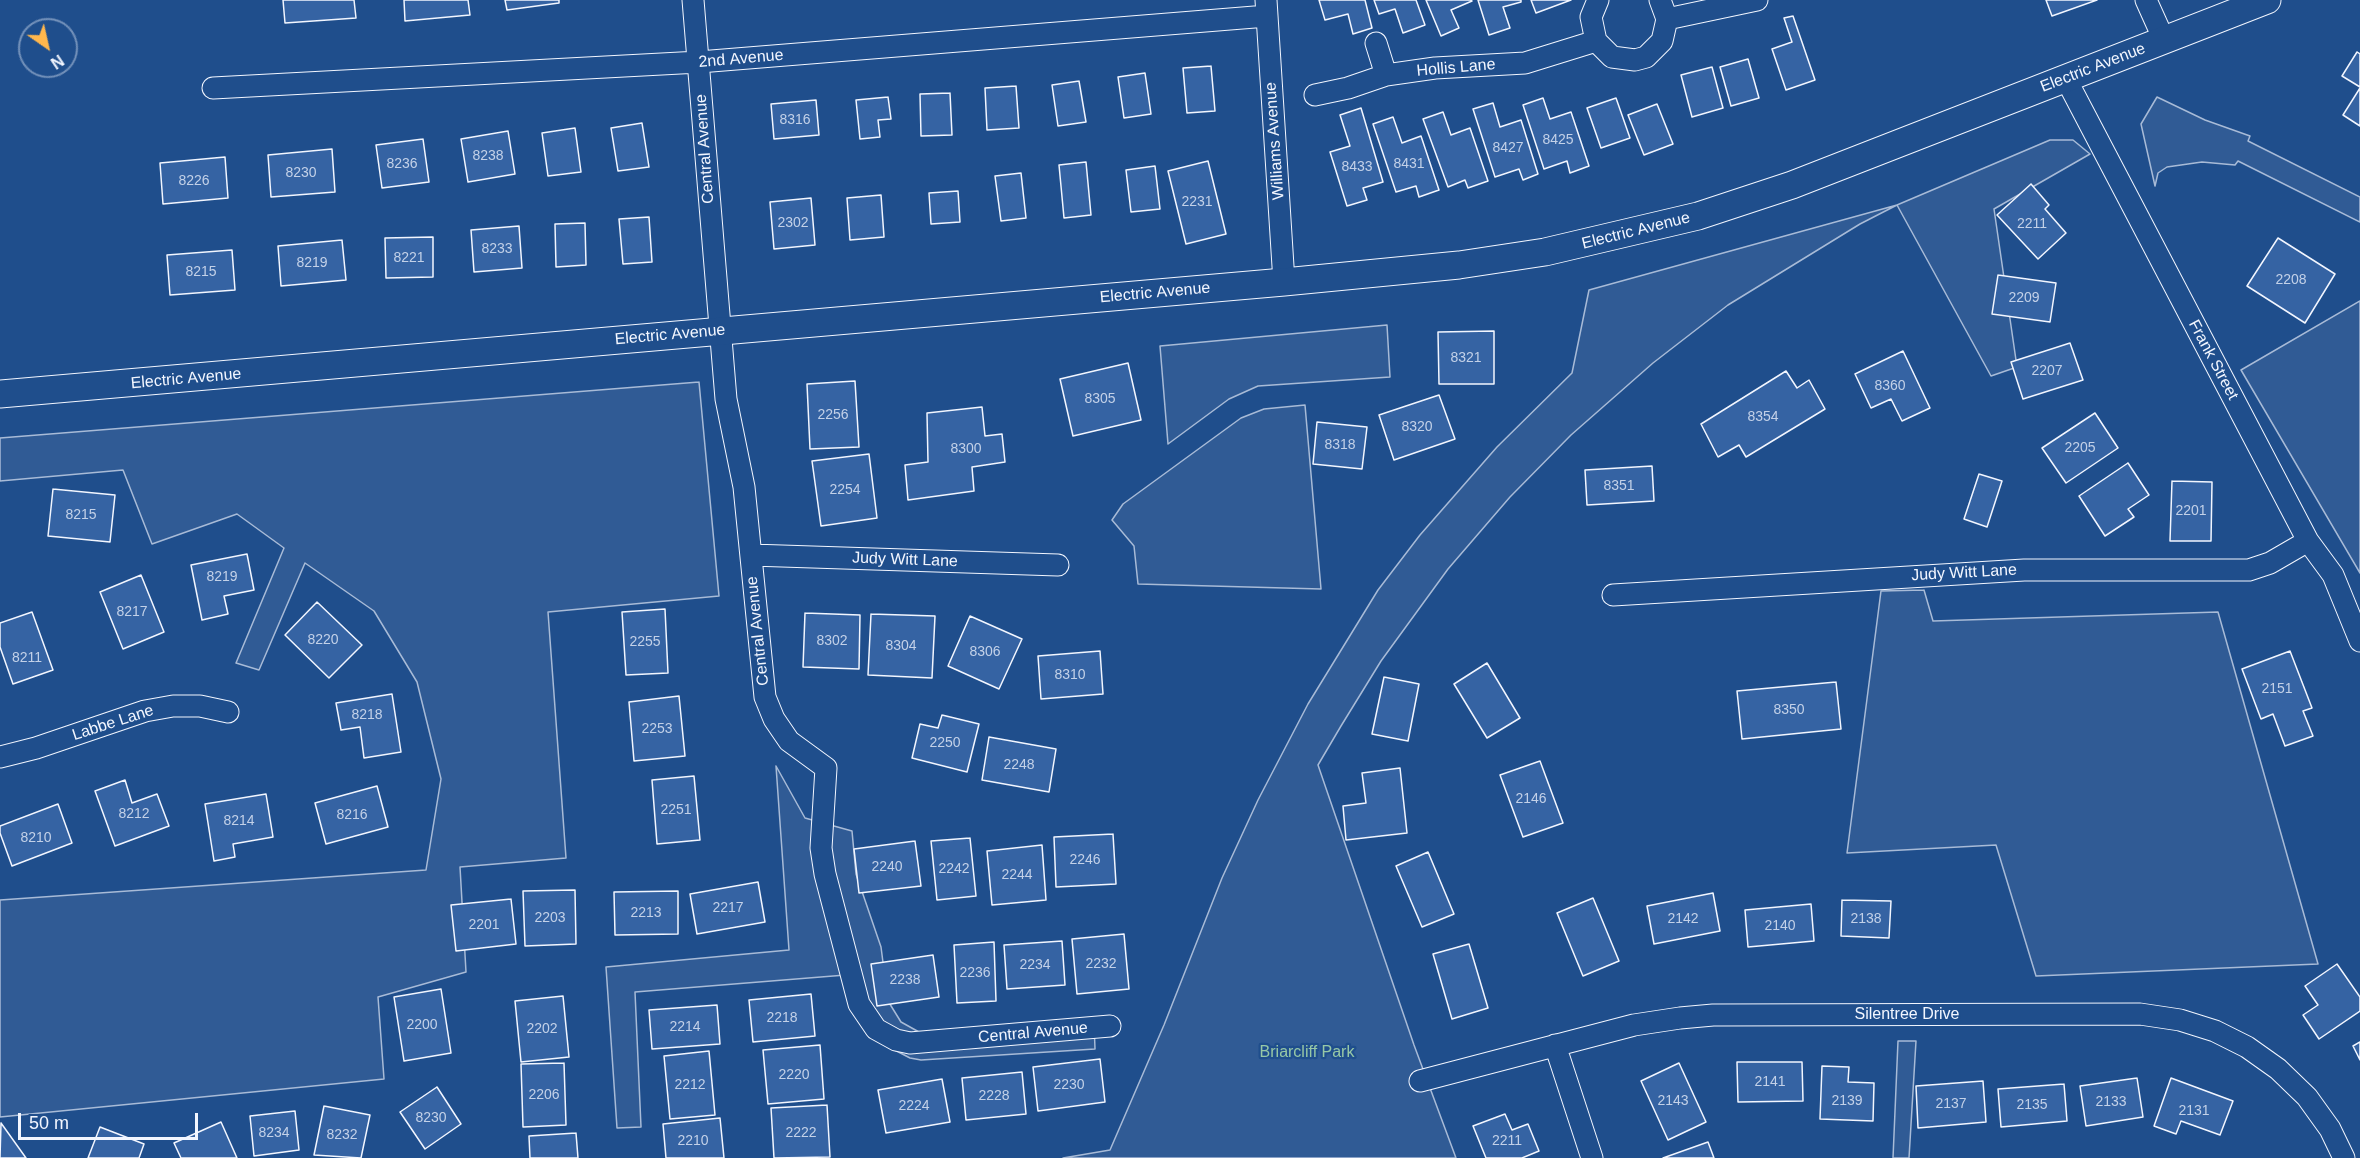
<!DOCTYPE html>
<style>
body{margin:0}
#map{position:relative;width:2360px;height:1158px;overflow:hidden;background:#1f4e8c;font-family:Arial,sans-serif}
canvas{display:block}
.north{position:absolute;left:18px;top:18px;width:60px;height:60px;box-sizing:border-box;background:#1f4e8c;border:2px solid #7391ba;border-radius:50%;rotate:146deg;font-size:16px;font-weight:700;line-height:24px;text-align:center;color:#f2f6ff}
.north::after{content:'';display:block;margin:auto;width:21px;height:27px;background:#ffb74d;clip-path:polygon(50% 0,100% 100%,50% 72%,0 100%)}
.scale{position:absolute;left:18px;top:1113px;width:180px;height:27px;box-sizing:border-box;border:3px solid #f2f6ff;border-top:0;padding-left:8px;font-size:18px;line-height:21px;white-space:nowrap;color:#f2f6ff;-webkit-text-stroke:4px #1f4e8c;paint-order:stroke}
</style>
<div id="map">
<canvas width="2360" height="1158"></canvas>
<div class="north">N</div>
<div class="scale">50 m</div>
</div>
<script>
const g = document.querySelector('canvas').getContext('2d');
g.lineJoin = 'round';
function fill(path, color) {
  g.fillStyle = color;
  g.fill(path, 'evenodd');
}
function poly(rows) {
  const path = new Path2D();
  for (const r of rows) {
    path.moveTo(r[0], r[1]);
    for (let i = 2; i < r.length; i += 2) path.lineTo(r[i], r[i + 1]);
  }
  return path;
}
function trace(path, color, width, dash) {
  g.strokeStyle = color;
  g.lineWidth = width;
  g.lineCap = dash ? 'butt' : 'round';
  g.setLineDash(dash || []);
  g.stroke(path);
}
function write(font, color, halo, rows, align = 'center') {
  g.font = font + ' Arial,sans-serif';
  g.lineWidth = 4.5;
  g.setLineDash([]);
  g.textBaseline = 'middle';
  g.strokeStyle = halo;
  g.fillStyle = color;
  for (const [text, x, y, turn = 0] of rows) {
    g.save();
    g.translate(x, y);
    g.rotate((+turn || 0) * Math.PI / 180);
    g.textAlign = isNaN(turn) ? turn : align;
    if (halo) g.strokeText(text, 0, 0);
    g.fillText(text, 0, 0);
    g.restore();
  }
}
const built = poly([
 [2157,97,2205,120,2250,136,2248,141,2360,197,2360,222,2238,161,2235,165,2202,162,2167,167,2158,173,2155,186,2141,124,2157,97],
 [2050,140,2073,140,2090,154,1994,209,2017,367,1991,376,1897,205,1860,224,1728,305,1653,363,1571,435,1510,497,1448,569,1381,661,1341,726,1318,765,1414,1045,1456,1158,1063,1158,1110,1150,1164,1025,1222,878,1258,800,1308,704,1378,590,1420,535,1497,447,1572,373,1589,290,1897,205,2050,140],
 [2360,301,2360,573,2241,370,2360,301],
 [1387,325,1390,377,1258,386,1229,399,1168,444,1160,346,1387,325],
 [699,382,719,596,548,612,566,858,460,867,466,972,378,997,384,1079,0,1117,0,900,426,870,441,779,417,682,374,611,305,563,259,670,236,663,284,548,237,514,152,544,123,470,0,481,0,438,699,382],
 [1305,405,1321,589,1138,584,1134,546,1112,520,1123,504,1241,418,1264,409,1305,405],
 [1924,590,1933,621,2218,612,2318,964,2036,976,1996,845,1847,853,1881,591,1924,590],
 [776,766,805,818,852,831,856,874,881,947,888,1001,901,1022,919,1032,1094,1022,1095,1049,921,1060,910,1058,885,1045,858,974,635,992,641,1127,617,1128,606,967,789,950,776,766],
 [1898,1041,1916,1041,1909,1158,1893,1158,1898,1041]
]);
fill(built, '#305b95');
trace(built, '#a8bbd7', 1.5);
const building = poly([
 [283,0,354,0,356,18,285,23,283,0],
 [404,0,468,0,470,15,405,21,404,0],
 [505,0,559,0,559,3,507,10,505,0],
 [1319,0,1365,0,1372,28,1353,34,1348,14,1325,20,1319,0],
 [1374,0,1416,0,1425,25,1403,33,1395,9,1379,14,1374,0],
 [1426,0,1471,0,1472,1,1451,10,1459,28,1441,36,1426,0],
 [1478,0,1521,0,1521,2,1503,7,1510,28,1489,35,1478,0],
 [1531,0,1571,0,1536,13,1531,0],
 [2046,0,2097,0,2052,16,2046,0],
 [1793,16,1815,80,1786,90,1772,49,1792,42,1784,18,1793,16],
 [2357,52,2360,54,2360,87,2342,76,2357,52],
 [1748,59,1759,98,1731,106,1720,67,1748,59],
 [1211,66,1215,111,1187,113,1183,68,1211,66],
 [1712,67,1723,108,1692,117,1681,75,1712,67],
 [1145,73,1151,114,1124,118,1118,77,1145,73],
 [1079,81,1086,122,1058,126,1052,85,1079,81],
 [1016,86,1019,128,987,130,985,88,1016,86],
 [2360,88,2360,126,2343,115,2360,88],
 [950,93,952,135,921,136,920,94,950,93],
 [888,97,891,119,878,120,880,137,860,139,856,100,888,97],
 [1543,98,1550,119,1571,112,1589,166,1570,173,1567,161,1544,169,1523,105,1543,98],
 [1616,98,1630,138,1601,148,1587,108,1616,98],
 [816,100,819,135,774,139,771,104,816,100],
 [1493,103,1500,127,1521,120,1538,174,1523,180,1519,169,1495,177,1473,109,1493,103],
 [1657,104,1673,144,1644,155,1628,115,1657,104],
 [1361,108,1383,182,1363,188,1367,200,1347,206,1330,152,1350,146,1340,115,1361,108],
 [1443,112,1451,135,1470,128,1488,181,1468,188,1465,180,1448,187,1423,119,1443,112],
 [1393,117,1402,143,1421,136,1439,190,1419,197,1416,186,1396,192,1373,124,1393,117],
 [642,123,649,167,618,171,611,128,642,123],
 [575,128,581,172,548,176,542,133,575,128],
 [508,131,515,174,468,182,461,139,508,131],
 [423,139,429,182,382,188,376,145,423,139],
 [332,149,335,192,271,197,268,155,332,149],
 [225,157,228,198,163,204,160,163,225,157],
 [1208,161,1226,234,1186,244,1168,171,1208,161],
 [1086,162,1091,215,1064,218,1059,165,1086,162],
 [1155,166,1160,209,1131,212,1126,170,1155,166],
 [1021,173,1026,218,1001,221,995,176,1021,173],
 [2031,184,2049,205,2045,209,2066,233,2038,259,1997,215,2031,184],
 [958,191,960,222,931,224,929,193,958,191],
 [881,195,884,237,850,240,847,198,881,195],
 [811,198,815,245,774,249,770,202,811,198],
 [649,217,652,262,623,264,619,219,649,217],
 [585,223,586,265,556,267,555,224,585,223],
 [519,226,522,268,474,272,471,230,519,226],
 [433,237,433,277,386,278,385,238,433,237],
 [2278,238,2335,274,2305,323,2247,286,2278,238],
 [342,240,346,280,281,286,278,246,342,240],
 [232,250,235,290,170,295,167,255,232,250],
 [1998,275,2056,283,2050,322,1992,314,1998,275],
 [1494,331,1494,384,1439,384,1438,332,1494,331],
 [2070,343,2083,380,2023,399,2011,362,2070,343],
 [1903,351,1930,408,1902,421,1891,399,1871,408,1855,374,1903,351],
 [1128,363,1141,420,1073,436,1060,379,1128,363],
 [1786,371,1797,388,1809,380,1825,409,1746,457,1739,445,1718,457,1701,424,1786,371],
 [855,381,859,447,810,449,807,384,855,381],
 [1439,395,1455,439,1394,460,1379,415,1439,395],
 [982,407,985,436,1002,434,1005,462,972,467,974,491,908,500,905,465,928,462,927,413,982,407],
 [2095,413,2118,448,2066,483,2042,448,2095,413],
 [1317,422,1367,427,1362,469,1313,464,1317,422],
 [869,454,877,518,821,526,812,461,869,454],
 [2128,463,2149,495,2128,509,2134,517,2105,536,2079,496,2128,463],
 [1652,466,1654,501,1587,505,1585,470,1652,466],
 [1979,474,2002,481,1987,527,1964,519,1979,474],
 [2172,481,2212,482,2211,541,2170,541,2172,481],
 [53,489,115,495,110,542,48,536,53,489],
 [247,554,254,590,224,596,228,614,202,620,191,565,247,554],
 [141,575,164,632,123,649,100,592,141,575],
 [317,602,362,645,329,678,285,635,317,602],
 [665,609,668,673,626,675,622,612,665,609],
 [32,612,53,670,13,684,0,647,0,623,32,612],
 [805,613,860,615,859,669,803,667,805,613],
 [871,614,935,616,932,678,868,675,871,614],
 [970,616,1022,639,999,689,948,666,970,616],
 [1100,651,1103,694,1041,699,1038,656,1100,651],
 [2290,651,2312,708,2303,711,2313,736,2285,746,2273,714,2261,719,2242,669,2290,651],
 [1487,663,1520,718,1487,738,1454,684,1487,663],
 [1384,677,1419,684,1408,741,1372,734,1384,677],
 [1836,682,1841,729,1742,739,1737,691,1836,682],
 [392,694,401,752,364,758,360,727,341,730,336,703,392,694],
 [679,696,685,756,634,761,629,702,679,696],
 [942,715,979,724,967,772,912,758,920,724,938,728,942,715],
 [989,737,1056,749,1049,792,982,780,989,737],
 [1540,761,1563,823,1523,837,1500,775,1540,761],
 [1400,768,1407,833,1346,840,1343,806,1366,803,1362,773,1400,768],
 [694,776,700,840,657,844,652,780,694,776],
 [125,780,132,803,157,794,169,826,115,846,95,791,125,780],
 [377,786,388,827,326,844,315,803,377,786],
 [266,794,273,837,233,844,235,857,214,861,205,804,266,794],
 [58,804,72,843,12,866,0,833,0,826,58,804],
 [1113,834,1116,884,1056,887,1054,837,1113,834],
 [970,838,976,896,937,900,931,841,970,838],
 [915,841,921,886,859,893,854,849,915,841],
 [1042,845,1046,900,992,905,987,851,1042,845],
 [1428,852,1454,914,1422,927,1396,866,1428,852],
 [758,882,765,922,697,934,690,894,758,882],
 [575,890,576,944,525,946,523,891,575,890],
 [678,891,678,934,615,935,614,892,678,891],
 [1713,893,1720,931,1654,944,1647,906,1713,893],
 [1593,898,1619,961,1583,976,1557,913,1593,898],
 [511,899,516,944,456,951,451,905,511,899],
 [1842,900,1891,901,1889,938,1841,936,1842,900],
 [1811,904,1814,941,1748,947,1745,910,1811,904],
 [1124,934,1129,989,1077,994,1072,939,1124,934],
 [1062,941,1065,985,1007,989,1004,945,1062,941],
 [994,942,996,1001,957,1003,954,945,994,942],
 [1469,944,1488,1008,1452,1019,1433,954,1469,944],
 [933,955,939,997,877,1006,871,964,933,955],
 [2337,964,2360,997,2360,1011,2319,1039,2303,1015,2318,1005,2305,986,2337,964],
 [441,989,451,1053,404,1061,394,997,441,989],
 [811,994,815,1036,753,1042,749,1000,811,994],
 [563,996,569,1057,521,1062,515,1001,563,996],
 [717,1005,720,1044,652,1049,649,1010,717,1005],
 [2360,1042,2360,1060,2353,1046,2360,1042],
 [820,1045,824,1099,768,1104,763,1050,820,1045],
 [709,1051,715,1115,670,1119,664,1056,709,1051],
 [1100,1059,1105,1102,1038,1111,1033,1067,1100,1059],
 [1737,1062,1802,1062,1803,1101,1738,1102,1737,1062],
 [564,1063,566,1125,523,1127,521,1064,564,1063],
 [1679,1063,1706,1122,1668,1140,1641,1081,1679,1063],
 [1822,1066,1849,1067,1848,1082,1874,1083,1873,1121,1820,1119,1822,1066],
 [1022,1072,1026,1114,966,1120,962,1078,1022,1072],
 [2137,1078,2143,1117,2086,1126,2080,1086,2137,1078],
 [2171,1078,2233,1101,2220,1135,2181,1121,2176,1134,2154,1126,2171,1078],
 [942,1079,950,1122,886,1133,878,1090,942,1079],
 [1983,1081,1986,1122,1918,1128,1916,1086,1983,1081],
 [2064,1084,2067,1121,2001,1127,1998,1089,2064,1084],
 [437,1087,461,1124,425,1149,400,1112,437,1087],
 [827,1105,830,1157,774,1158,771,1108,827,1105],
 [324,1106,370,1115,361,1158,314,1155,324,1106],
 [295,1111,299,1150,254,1156,250,1116,295,1111],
 [1505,1114,1512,1130,1528,1124,1539,1151,1522,1158,1486,1158,1473,1126,1505,1114],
 [720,1118,724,1158,666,1158,663,1124,720,1118],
 [221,1122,237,1158,181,1158,174,1143,221,1122],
 [1,1123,26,1158,0,1158,1,1123],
 [100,1127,144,1144,139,1158,88,1158,100,1127],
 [576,1133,578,1158,530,1158,529,1136,576,1133],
 [1708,1142,1714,1158,1663,1158,1708,1142]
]);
fill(building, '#3563a3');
trace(building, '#f2f6ff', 1.5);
const minor = poly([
 [693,0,726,399,744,487,765,697,774,719,789,741,826,768,821,848,825,874,859,1004,876,1029,896,1040,910,1043,1110,1026],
 [1266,0,1284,282],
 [1598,0,1591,17,1596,41,1612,57,1635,60,1646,57,1662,41,1667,19,1660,0],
 [2146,0,2164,40],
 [1667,19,1757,0],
 [1376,43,1386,75],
 [2066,79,2308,541,2333,575,2360,641],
 [213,88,699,62,1267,16],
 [1315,95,1348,88,1386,75,1435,68,1525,63,1596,41],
 [751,555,1058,565],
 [1613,595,2024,570,2249,570,2270,563,2308,541],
 [0,757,36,748,145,711,173,706,200,706,228,712],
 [1555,1045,1592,1158],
 [1420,1081,1634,1025,1680,1018,1713,1015,2140,1014,2180,1020,2215,1031,2247,1047,2278,1069,2307,1097,2330,1129,2344,1158]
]);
const tertiary = poly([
 [0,394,1284,282,1459,265,1545,252,1698,216,1792,185,2267,0]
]);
trace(minor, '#f2f6ff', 23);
trace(tertiary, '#f2f6ff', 29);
trace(minor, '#1f4e8c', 21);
trace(tertiary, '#1f4e8c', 27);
write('14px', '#c3d1e8', null, [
 ["8316",795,120],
 ["8425",1558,140],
 ["8427",1508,148],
 ["8238",488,156],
 ["8236",402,164],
 ["8431",1409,164],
 ["8433",1357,167],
 ["8230",301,173],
 ["8226",194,181],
 ["2231",1197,202],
 ["2302",793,223],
 ["2211",2032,224],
 ["8233",497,249],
 ["8221",409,258],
 ["8219",312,263],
 ["8215",201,272],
 ["2208",2291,280],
 ["2209",2024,298],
 ["8321",1466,358],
 ["2207",2047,371],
 ["8360",1890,386],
 ["8305",1100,399],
 ["2256",833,415],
 ["8354",1763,417],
 ["8320",1417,427],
 ["8318",1340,445],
 ["2205",2080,448],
 ["8300",966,449],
 ["8351",1619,486],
 ["2254",845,490],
 ["2201",2191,511],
 ["8215",81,515],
 ["8219",222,577],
 ["8217",132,612],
 ["8220",323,640],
 ["8302",832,641],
 ["2255",645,642],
 ["8304",901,646],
 ["8306",985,652],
 ["8211",27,658],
 ["8310",1070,675],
 ["2151",2277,689],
 ["8350",1789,710],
 ["8218",367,715],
 ["2253",657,729],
 ["2250",945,743],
 ["2248",1019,765],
 ["2146",1531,799],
 ["2251",676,810],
 ["8212",134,814],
 ["8216",352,815],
 ["8214",239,821],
 ["8210",36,838],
 ["2246",1085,860],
 ["2240",887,867],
 ["2242",954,869],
 ["2244",1017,875],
 ["2217",728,908],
 ["2213",646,913],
 ["2203",550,918],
 ["2142",1683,919],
 ["2138",1866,919],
 ["2201",484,925],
 ["2140",1780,926],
 ["2232",1101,964],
 ["2234",1035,965],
 ["2236",975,973],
 ["2238",905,980],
 ["2218",782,1018],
 ["2200",422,1025],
 ["2214",685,1027],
 ["2202",542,1029],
 ["2220",794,1075],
 ["2141",1770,1082],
 ["2212",690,1085],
 ["2230",1069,1085],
 ["2206",544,1095],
 ["2228",994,1096],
 ["2143",1673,1101],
 ["2139",1847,1101],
 ["2133",2111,1102],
 ["2137",1951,1104],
 ["2135",2032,1105],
 ["2224",914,1106],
 ["2131",2194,1111],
 ["8230",431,1118],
 ["8234",274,1133],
 ["2222",801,1133],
 ["8232",342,1135],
 ["2210",693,1141],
 ["2211",1507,1141]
]);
write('16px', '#f2f6ff', '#1f4e8c', [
 ["2nd Avenue",741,59,-5],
 ["Hollis Lane",1456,68,-5],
 ["Electric Avenue",2093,68,-21],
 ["Williams Avenue",1275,141,-94],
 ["Central Avenue",705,149,-94],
 ["Electric Avenue",1636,231,-14],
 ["Electric Avenue",1155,293,-5],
 ["Electric Avenue",670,335,-5],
 ["Frank Street",2213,360,62],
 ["Electric Avenue",186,379,-5],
 ["Judy Witt Lane",905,560,2],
 ["Judy Witt Lane",1964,573,-3],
 ["Central Avenue",758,631,-96],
 ["Labbe Lane",113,723,-18],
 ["Silentree Drive",1907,1015],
 ["Central Avenue",1033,1033,-5]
]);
write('16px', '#97c8a6', '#1f4e8c', [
 ["Briarcliff Park",1307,1053]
]);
</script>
